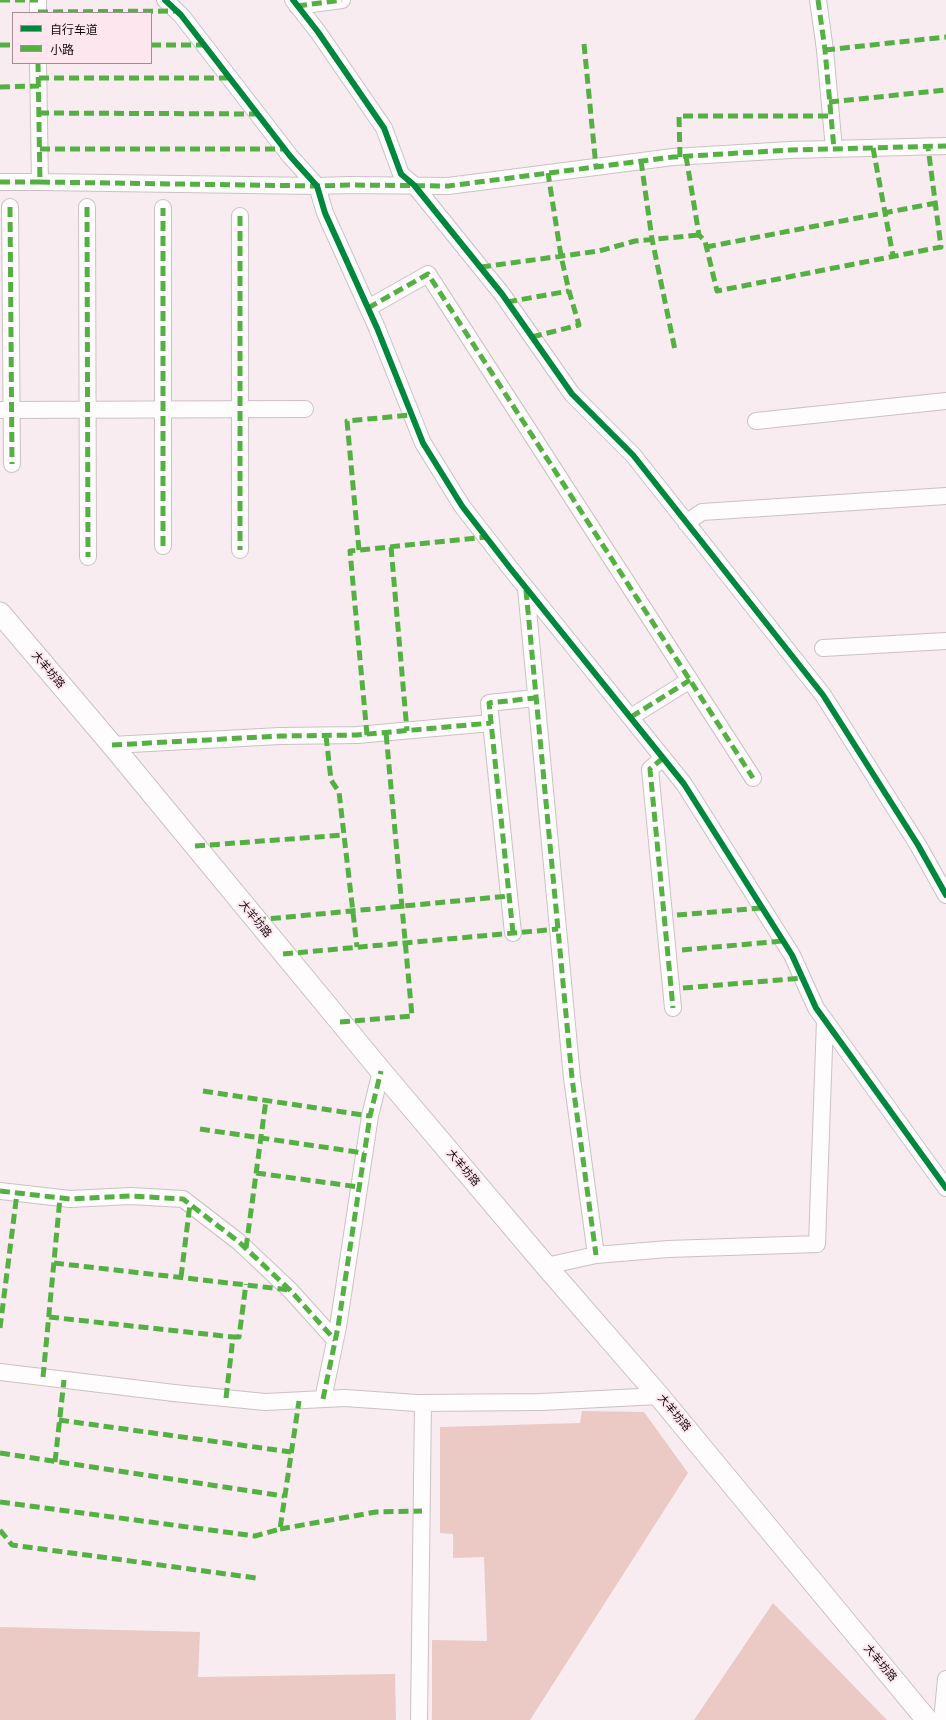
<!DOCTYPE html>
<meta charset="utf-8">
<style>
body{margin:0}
#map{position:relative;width:946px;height:1720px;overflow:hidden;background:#f8ecf0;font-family:"IBM Plex Sans","Noto Sans SC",sans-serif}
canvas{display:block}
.legend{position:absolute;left:12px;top:12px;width:140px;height:52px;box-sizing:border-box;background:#fee6ef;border:1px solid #a08e95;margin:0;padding:5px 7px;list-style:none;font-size:12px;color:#130b0e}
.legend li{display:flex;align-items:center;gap:8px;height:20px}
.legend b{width:20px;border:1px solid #a08e95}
</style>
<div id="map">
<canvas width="946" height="1720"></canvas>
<ul class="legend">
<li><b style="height:5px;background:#00873e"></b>自行车道</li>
<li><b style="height:5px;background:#55b044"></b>小路</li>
</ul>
</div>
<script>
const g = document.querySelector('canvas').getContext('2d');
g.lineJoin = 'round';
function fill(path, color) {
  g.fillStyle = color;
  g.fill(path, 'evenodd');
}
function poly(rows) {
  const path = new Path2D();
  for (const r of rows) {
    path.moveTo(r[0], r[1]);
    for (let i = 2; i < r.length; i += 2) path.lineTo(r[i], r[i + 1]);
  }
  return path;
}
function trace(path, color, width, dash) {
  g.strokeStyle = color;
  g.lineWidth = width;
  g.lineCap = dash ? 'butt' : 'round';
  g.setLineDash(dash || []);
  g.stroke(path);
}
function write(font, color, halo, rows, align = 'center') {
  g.font = font + ' "IBM Plex Sans","Noto Sans SC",sans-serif';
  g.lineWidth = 4;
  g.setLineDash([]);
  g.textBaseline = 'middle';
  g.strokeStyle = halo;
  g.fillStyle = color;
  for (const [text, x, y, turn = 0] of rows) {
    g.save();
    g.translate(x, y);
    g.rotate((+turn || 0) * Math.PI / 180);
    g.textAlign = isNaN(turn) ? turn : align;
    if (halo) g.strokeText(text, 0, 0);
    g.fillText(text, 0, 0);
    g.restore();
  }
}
fill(poly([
 [582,1411,644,1412,688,1473,530,1720,432,1720,432,1640,487,1641,484,1557,453,1558,453,1534,440,1533,440,1427,580,1423],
 [773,1603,887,1720,694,1720],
 [0,1627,200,1632,198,1677,395,1674,396,1720,0,1720]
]), '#ebc9c5');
const minor = poly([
 [38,0,38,13],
 [165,0,181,15,290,156,317,186,325,213,377,328,423,443,462,506,510,568,684,784,792,955,816,1008,946,1188],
 [293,0,318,32,384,128,401,174,414,185,502,294,572,394,633,455,823,695,918,845,946,895],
 [818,0,825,50,834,149],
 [297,6,342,0],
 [0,182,40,182,38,63],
 [40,182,317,186,349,185,448,186,673,157,790,150,946,146],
 [10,207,12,464],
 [87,207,88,557],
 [240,216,240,550],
 [368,308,428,274,753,778],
 [0,410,305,409],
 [756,421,946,401],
 [686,523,702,512,946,496],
 [163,546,163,208],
 [526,588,572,1078,596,1255],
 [823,648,946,641],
 [631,717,690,680],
 [112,745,280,736,357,735,491,723],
 [663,758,650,769,673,1008],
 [513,933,489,703,535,698],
 [0,1191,70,1199,131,1196,183,1199,239,1242,290,1290,335,1340],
 [546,1266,596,1255,668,1249,817,1244,825,1020],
 [0,1372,174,1393,265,1402,345,1398,417,1403,541,1402,659,1396],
 [323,1399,338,1327,370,1116,381,1071],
 [419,1720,423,1403],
 [942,1720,946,1679]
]);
const major = poly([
 [0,613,112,745,381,1071,546,1266,659,1396,927,1720]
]);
trace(minor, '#cbc1c5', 18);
trace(major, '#cbc1c5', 23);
trace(minor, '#fefcfd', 16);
trace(major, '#fefcfd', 21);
trace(poly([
 [0,0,38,0],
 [818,0,825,50,834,149],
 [297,6,342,0],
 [38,12,176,11],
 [584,44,596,167],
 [0,45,13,45],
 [151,45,204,45],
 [825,50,946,37],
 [39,78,230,78],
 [0,87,39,86],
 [829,102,946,90],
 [39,113,258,114],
 [873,148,893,256],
 [40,149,285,149],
 [686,156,699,235,705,241,717,291,941,247,928,147],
 [680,157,679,116,831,116],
 [641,161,652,239,675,350],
 [0,182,40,182,38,63],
 [40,182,317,186,349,185,448,186,673,157,790,150,946,146],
 [10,207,12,464],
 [87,207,88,557],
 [240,216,240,550],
 [706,247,936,203],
 [481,267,599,251,635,241,699,235],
 [507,302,569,291],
 [368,308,428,274,753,778],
 [532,337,579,325,569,291,561,256,548,173],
 [163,546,163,208],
 [391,547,407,731],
 [359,550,347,421,411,415],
 [526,590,572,1078,596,1255],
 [631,717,690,680],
 [367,735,350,551,486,537],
 [326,736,331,780,339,792,357,947],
 [112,745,280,736,357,735,491,723],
 [663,758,650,769,673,1008],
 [195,846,344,835],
 [677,915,762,908],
 [256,920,509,896],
 [513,933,489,703,535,698],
 [682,950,783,941],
 [283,954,558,929],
 [683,988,803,978],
 [340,1022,412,1016,386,733],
 [203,1091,370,1116],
 [200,1129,364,1153],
 [256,1173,359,1187],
 [0,1191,70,1199,131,1196,183,1199,239,1242,290,1290,335,1340],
 [246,1248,266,1100],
 [54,1263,290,1290],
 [181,1277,190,1204],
 [49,1317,233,1337],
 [0,1328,17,1193],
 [43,1377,60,1198],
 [226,1398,233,1337,239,1337,246,1284],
 [323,1399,338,1327,370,1116,381,1071],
 [59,1420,291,1452],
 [0,1453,284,1496],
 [55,1462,64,1380],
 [0,1502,255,1536,280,1529,299,1401],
 [280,1529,376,1512,422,1511],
 [0,1530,12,1545,256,1578]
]), '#55b044', 5, [10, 5]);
trace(poly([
 [165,0,181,15,290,156,317,186,325,213,377,328,423,443,462,506,510,568,684,784,792,955,816,1008,946,1188],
 [293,0,318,32,384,128,401,174,414,185,502,294,572,394,633,455,823,695,918,845,946,895]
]), '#00873e', 6);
write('11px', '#130b0e', '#fee6ef', [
 ["大羊坊路",48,670,50],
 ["大羊坊路",255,919,51],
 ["大羊坊路",463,1168,50],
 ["大羊坊路",674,1413,50],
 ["大羊坊路",880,1663,50]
]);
</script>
